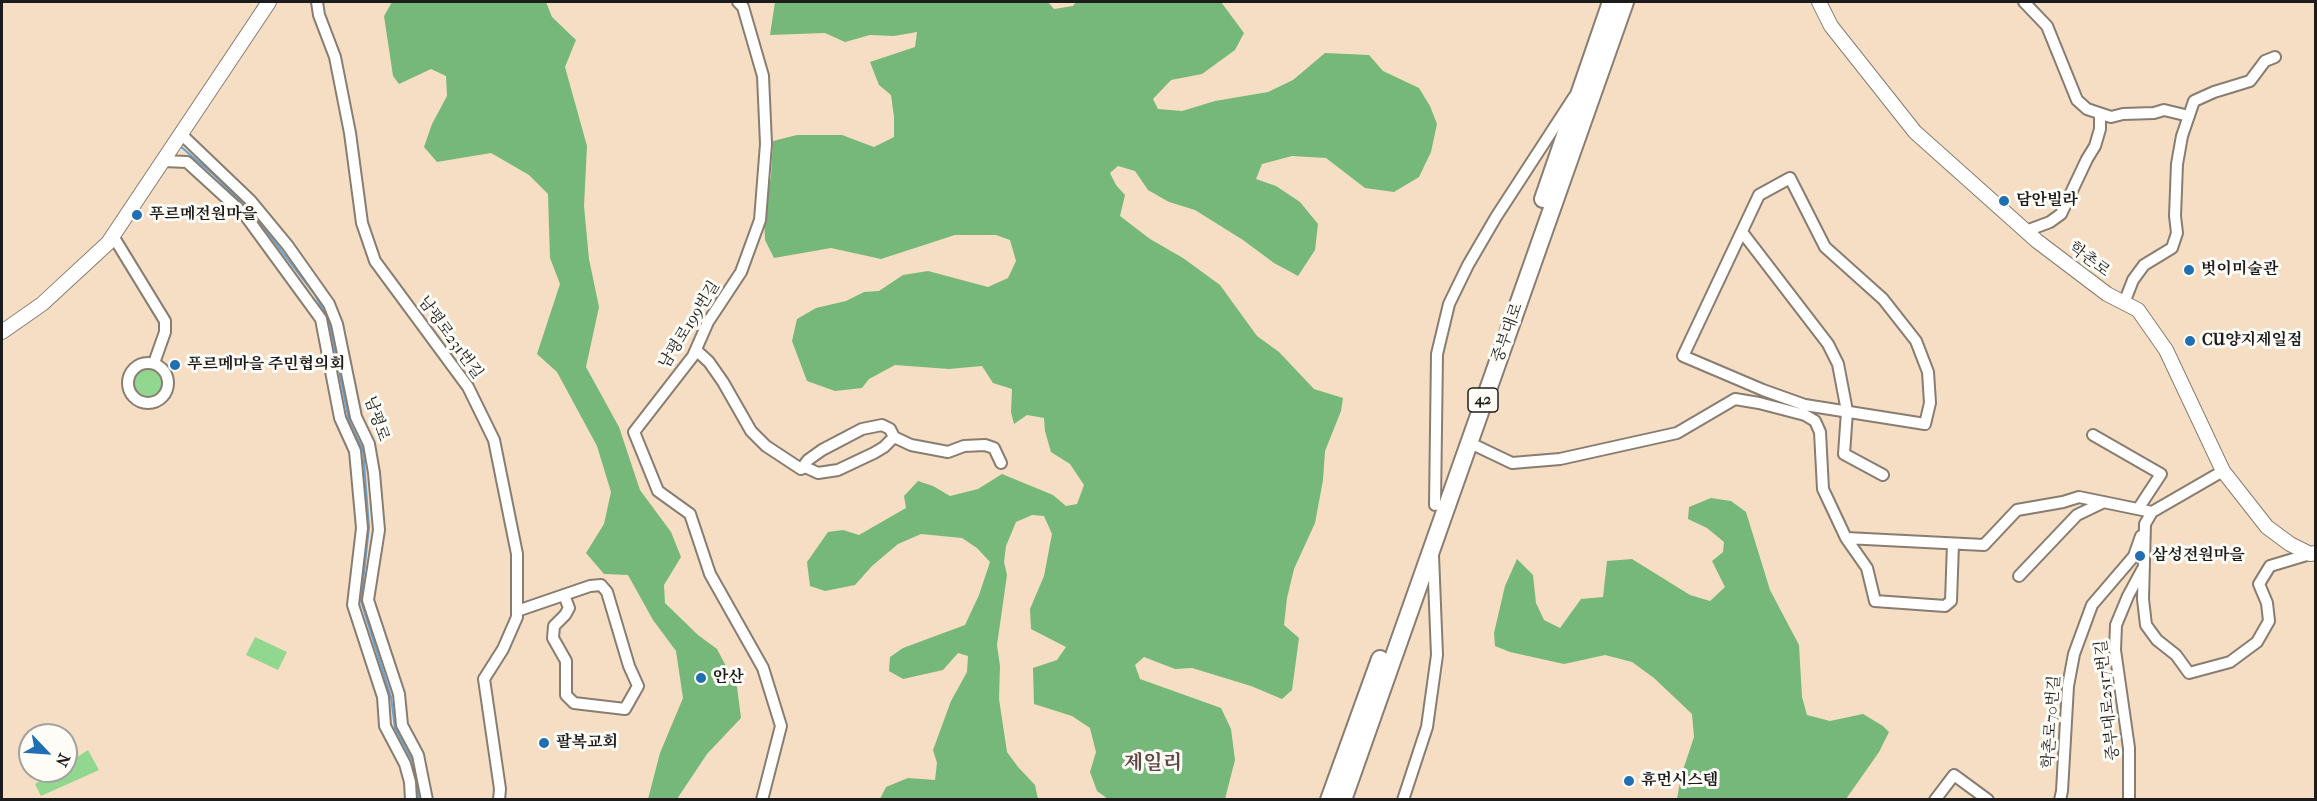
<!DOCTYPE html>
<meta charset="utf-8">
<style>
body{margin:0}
#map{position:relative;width:2317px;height:801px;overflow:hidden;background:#f5dec4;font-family:"IM FELL French Canon",serif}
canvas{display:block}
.frame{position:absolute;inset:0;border:3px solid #1c1c1c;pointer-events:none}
.north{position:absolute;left:18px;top:723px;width:60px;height:60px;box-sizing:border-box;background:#fdfcf7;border:2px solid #a3a29f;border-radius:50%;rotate:115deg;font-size:16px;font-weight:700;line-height:24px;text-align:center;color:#1c1c1c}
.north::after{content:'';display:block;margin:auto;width:21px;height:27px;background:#1f6fb2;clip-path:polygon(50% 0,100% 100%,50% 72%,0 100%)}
</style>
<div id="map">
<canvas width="2317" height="801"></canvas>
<div class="frame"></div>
<div class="north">N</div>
</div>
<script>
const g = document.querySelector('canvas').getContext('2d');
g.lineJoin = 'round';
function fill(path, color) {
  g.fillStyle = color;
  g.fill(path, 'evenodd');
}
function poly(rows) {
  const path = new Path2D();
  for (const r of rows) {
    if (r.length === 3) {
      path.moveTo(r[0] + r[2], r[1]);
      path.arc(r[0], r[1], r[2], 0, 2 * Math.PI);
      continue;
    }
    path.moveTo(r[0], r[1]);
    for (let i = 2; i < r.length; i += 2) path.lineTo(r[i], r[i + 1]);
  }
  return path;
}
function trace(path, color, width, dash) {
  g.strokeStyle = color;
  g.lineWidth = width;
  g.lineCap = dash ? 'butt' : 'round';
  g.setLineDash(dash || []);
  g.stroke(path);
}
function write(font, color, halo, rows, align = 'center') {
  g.font = font + ' "IM FELL French Canon","Noto Serif KR",serif';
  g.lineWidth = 6;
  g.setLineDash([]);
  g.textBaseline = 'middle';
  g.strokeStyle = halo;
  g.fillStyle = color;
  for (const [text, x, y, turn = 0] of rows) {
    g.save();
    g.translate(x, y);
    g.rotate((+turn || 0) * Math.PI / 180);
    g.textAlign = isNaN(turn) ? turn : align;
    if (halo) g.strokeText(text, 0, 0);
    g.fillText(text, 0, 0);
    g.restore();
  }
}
fill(poly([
 [148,383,15],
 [255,637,287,652,278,670,246,655],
 [88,750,99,770,41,796,35,784,55,771,66,771,66,764]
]), '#92d790');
fill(poly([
 [392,2,546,2,552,17,576,40,565,67,587,146,584,206,589,259,599,307,586,367,619,427,640,490,671,532,681,557,664,585,665,603,698,635,717,649,737,687,741,718,707,754,677,799,648,799,660,753,683,698,676,651,653,620,628,575,604,574,586,553,604,524,611,492,597,446,557,372,537,354,560,284,550,258,548,194,529,175,491,153,437,162,424,147,432,124,447,96,446,76,431,69,399,84,393,76,384,16],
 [775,2,1048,2,1054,9,1073,6,1076,2,1221,2,1244,33,1235,50,1202,74,1171,80,1153,99,1158,109,1182,111,1215,101,1268,92,1293,80,1325,53,1369,55,1383,71,1419,88,1430,106,1437,124,1431,152,1419,177,1394,192,1365,188,1326,158,1292,156,1262,164,1256,179,1276,186,1300,202,1318,224,1315,250,1298,276,1274,263,1243,240,1195,210,1169,202,1148,190,1135,171,1118,166,1110,173,1116,185,1125,195,1120,216,1150,239,1183,258,1220,285,1257,336,1279,352,1314,389,1343,398,1341,411,1325,451,1323,480,1315,523,1294,569,1287,598,1284,625,1299,638,1292,690,1282,699,1251,686,1192,668,1175,669,1144,657,1135,665,1140,679,1221,708,1231,729,1235,760,1225,799,1108,799,1097,791,1090,772,1096,752,1090,728,1072,716,1034,704,1033,668,1057,660,1066,647,1031,629,1030,609,1044,576,1052,534,1044,516,1032,515,1016,522,1006,546,1004,562,1007,575,997,645,1000,666,999,699,1007,752,1018,767,1035,785,1038,799,880,799,886,787,908,778,935,780,937,763,933,750,951,701,967,672,968,656,958,653,943,670,903,679,889,671,890,657,903,648,965,625,979,595,990,562,977,548,962,538,921,534,898,544,872,566,855,585,825,591,810,586,807,562,828,532,843,530,859,535,906,508,904,496,918,481,933,486,950,496,978,489,1002,474,1053,495,1066,506,1077,504,1084,485,1070,464,1051,452,1045,431,1044,418,1027,415,1014,424,1011,412,1012,389,993,383,982,366,949,369,895,365,869,379,862,388,835,391,807,381,792,341,797,319,816,308,846,301,864,292,879,291,903,275,928,271,988,287,1008,278,1016,261,1010,240,996,235,955,235,881,259,831,248,774,258,765,240,764,217,771,176,773,141,797,135,842,135,874,147,894,137,894,117,891,95,879,85,870,62,915,47,917,32,894,36,870,35,845,42,825,33,770,35],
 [1711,498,1731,501,1746,512,1770,590,1799,645,1802,697,1807,715,1830,721,1863,714,1883,726,1889,732,1879,752,1846,799,1677,799,1681,776,1694,737,1692,714,1654,678,1632,662,1605,655,1564,664,1510,652,1495,646,1494,633,1505,586,1517,559,1533,575,1536,603,1544,620,1560,628,1581,599,1603,597,1607,561,1632,559,1690,595,1710,601,1725,587,1712,561,1723,552,1724,542,1707,528,1688,519,1689,507]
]), '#75b87a');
trace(poly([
 [180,146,214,175,254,215,315,295,329,320,349,421,363,450,369,527,361,601,391,697,395,728,413,762,419,800]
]), '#64a2d6', 2);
const street = poly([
 [317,2,319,15,335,57,350,133,362,223,375,261,468,387,494,440,517,554,517,617,503,649,484,679,500,789,499,800],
 [738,2,743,7,763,76,766,144,760,220,741,272,708,322,693,356,634,432,658,491,690,514,710,574,763,668,781,726,762,800],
 [2024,2,2047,26,2077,100,2087,109,2111,117,2123,114,2154,113,2164,110,2189,116],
 [181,134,250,200,288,246,329,304,337,324,356,417,369,444,374,473,379,530,368,600,399,694,402,725,418,755,427,800],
 [163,161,187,162,245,215,321,319,340,418,355,451,362,528,353,605,383,697,385,726,405,764,410,782,411,800],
 [1790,178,1825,247,1883,299,1916,341,1928,372,1930,403,1925,424,1805,405,1763,390,1683,356,1759,195,1790,178],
 [2026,231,2050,222,2061,214,2087,159,2095,146,2100,129,2100,115],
 [1742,232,1828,344,1838,364,1847,411,1844,454,1883,475],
 [113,236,165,321,165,332,154,363],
 [2124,303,2133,280,2144,265,2172,248,2177,233,2175,216,2177,164,2182,136,2194,101,2214,92,2250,81,2265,61,2275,57],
 [696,350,709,362,723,382,751,431,766,446,801,469,805,467,818,473,838,470,874,453,884,447,894,437,890,429,882,425,862,429,822,450,808,460,805,464,805,467],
 [148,383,20],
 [2093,435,2161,474,2138,509],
 [894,437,911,445,948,452,964,446,985,445,994,448,1001,463],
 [1468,442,1512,463,1560,459,1677,433,1735,399,1759,403,1805,415,1815,421,1820,432,1823,489,1846,538,1867,568,1875,601,1945,606,1951,601,1953,544],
 [2223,471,2152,512,2145,524,2143,599,2146,625,2157,640,2176,655,2189,673,2230,662,2257,642,2269,621,2267,603,2259,584,2270,566,2310,554],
 [1435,505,1437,354,1449,304,1468,265,1496,217,1574,97],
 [1846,538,1984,545,2017,510,2063,502,2079,497,2152,512],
 [2019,576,2077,515,2104,502],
 [517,611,590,586,601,585,607,592,629,666,638,686,625,709,574,703,566,695,566,661,553,638,554,626,565,615,569,608,564,595],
 [1403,800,1427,727,1437,655,1433,555],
 [1935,800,1954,775,1988,800],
 [2060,800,2062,791,2068,686,2074,654,2092,605,2134,556,2141,536],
 [2129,800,2129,748,2115,650,2116,625,2128,596,2142,570]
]);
const secondary = poly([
 [1819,2,1831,26,1915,132,2037,241,2107,294,2138,310,2166,350,2223,471,2267,527,2290,544,2310,554,2316,553],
 [2,332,42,304,108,243,269,2]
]);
const primary = poly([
 [1543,199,1611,2],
 [1329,800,1380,659],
 [1343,800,1625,2]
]);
trace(street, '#887d70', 14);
trace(secondary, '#887d70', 16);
trace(primary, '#887d70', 20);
trace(street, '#fff', 10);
trace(secondary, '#fff', 14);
trace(primary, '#fff', 16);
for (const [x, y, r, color] of [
 [2004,201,6,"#1f6fb2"],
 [137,215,6,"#1f6fb2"],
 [2189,270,6,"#1f6fb2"],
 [2190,341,6,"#1f6fb2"],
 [175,365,6,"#1f6fb2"],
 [2140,556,6,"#1f6fb2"],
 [701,678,6,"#1f6fb2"],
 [544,743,6,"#1f6fb2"],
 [1629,781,6,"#1f6fb2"]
]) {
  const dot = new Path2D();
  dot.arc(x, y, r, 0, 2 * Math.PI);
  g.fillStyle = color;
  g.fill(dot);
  trace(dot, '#fdfcf7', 2);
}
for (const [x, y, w] of [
 [1483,400,30]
]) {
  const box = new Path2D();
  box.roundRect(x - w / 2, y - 12, w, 24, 4.5);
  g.fillStyle = '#fdfcf7';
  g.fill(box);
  trace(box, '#1c1c1c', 1.5);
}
write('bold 15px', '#1c1c1c', null, [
 ["42",1483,400]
]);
write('bold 16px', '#1c1c1c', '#fdfcf7', [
 ["담안빌라",2016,201],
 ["푸르메전원마을",149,215],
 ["벗이미술관",2201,270],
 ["CU양지제일점",2202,341],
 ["푸르메마을 주민협의회",187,365],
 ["삼성전원마을",2152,556],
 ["안산",713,678],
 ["팔복교회",556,743],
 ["휴먼시스템",1641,781]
], 'left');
write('16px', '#1c1c1c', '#fdfcf7', [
 ["학촌로",2089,260,37],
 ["남평로199번길",690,325,-58],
 ["중부대로",1508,333,-70],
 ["남평로231번길",450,338,54],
 ["남평로",376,419,71],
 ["중부대로2517번길",2108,700,-96],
 ["학촌로70번길",2052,722,-86]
]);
write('bold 20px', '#5f4543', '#fdfcf7', [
 ["제일리",1153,764]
]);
</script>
